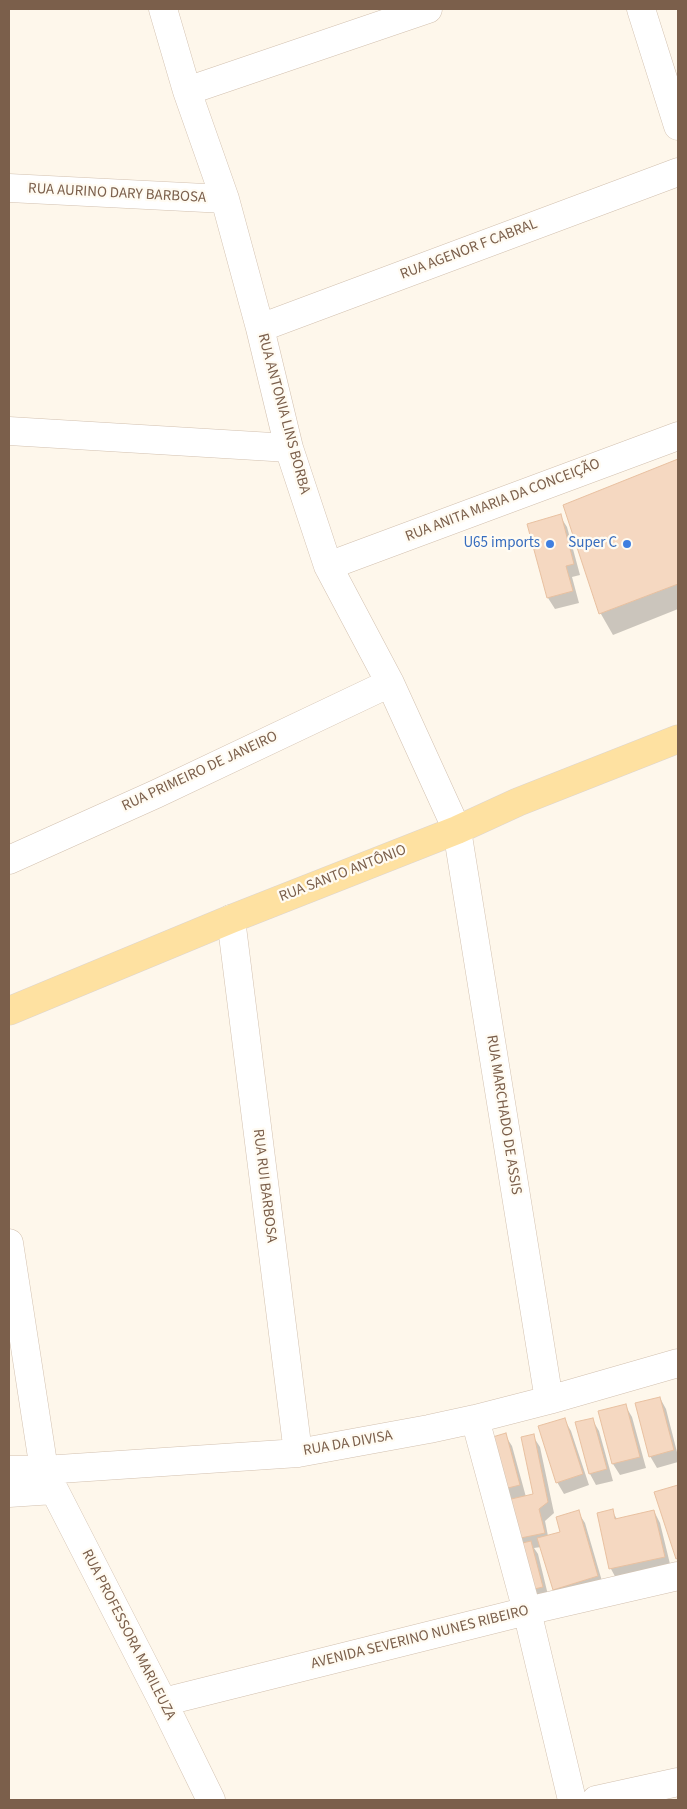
<!DOCTYPE html>
<meta charset="utf-8">
<style>
body{margin:0}
#map{position:relative;width:687px;height:1809px;overflow:hidden;background:#fef7eb;font-family:"Source Sans 3",sans-serif}
canvas{display:block}
.frame{position:absolute;inset:0;border:10px solid #7b5f4b;pointer-events:none}
</style>
<div id="map">
<canvas width="687" height="1809"></canvas>
<div class="frame"></div>
</div>
<script>
const g = document.querySelector('canvas').getContext('2d');
g.lineJoin = 'round';
function fill(path, color) {
  g.fillStyle = color;
  g.fill(path, 'evenodd');
}
function poly(rows) {
  const path = new Path2D();
  for (const r of rows) {
    path.moveTo(r[0], r[1]);
    for (let i = 2; i < r.length; i += 2) path.lineTo(r[i], r[i + 1]);
  }
  return path;
}
function trace(path, color, width, dash) {
  g.strokeStyle = color;
  g.lineWidth = width;
  g.lineCap = dash ? 'butt' : 'round';
  g.setLineDash(dash || []);
  g.stroke(path);
}
function write(font, color, halo, rows, align = 'center') {
  g.font = font + ' "Source Sans 3",sans-serif';
  g.lineWidth = 4.5;
  g.setLineDash([]);
  g.textBaseline = 'middle';
  g.strokeStyle = halo;
  g.fillStyle = color;
  for (const [text, x, y, turn = 0] of rows) {
    g.save();
    g.translate(x, y);
    g.rotate((+turn || 0) * Math.PI / 180);
    g.textAlign = isNaN(turn) ? turn : align;
    if (halo) g.strokeText(text, 0, 0);
    g.fillText(text, 0, 0);
    g.restore();
  }
}
fill(poly([
 [678,460,678,609,613,635,601,614,565,506],
 [560,516,567,527,580,575,572,577,579,603,555,609,548,598,528,525],
 [660,1398,666,1409,678,1456,678,1462,657,1468,650,1456],
 [625,1405,632,1417,646,1468,620,1475,613,1464,599,1412],
 [564,1419,571,1431,589,1485,564,1494,557,1482],
 [592,1419,599,1431,613,1481,596,1485,590,1474],
 [505,1435,512,1446,526,1497,535,1495,533,1436,540,1447,554,1513,545,1521,548,1536,562,1533,578,1512,585,1523,604,1588,561,1600,554,1589,541,1547,534,1548,538,1554,549,1599,538,1601,502,1489],
 [678,1486,678,1561,656,1493],
 [612,1511,617,1519,654,1511,660,1523,671,1568,617,1580,611,1569]
]), '#0003');
const building = poly([
 [678,459,678,584,599,614,563,505,678,459],
 [561,514,574,564,566,566,573,591,547,598,527,524,561,514],
 [660,1397,674,1450,649,1457,635,1403,660,1397],
 [626,1404,640,1457,612,1464,598,1411,626,1404],
 [565,1418,583,1474,556,1483,538,1426,565,1418],
 [593,1418,607,1469,589,1474,575,1422,593,1418],
 [506,1433,520,1485,500,1490,486,1439,506,1433],
 [534,1434,548,1502,539,1509,545,1533,516,1539,507,1500,533,1494,521,1437,534,1434],
 [678,1485,678,1558,676,1559,654,1492,678,1485],
 [613,1509,615,1519,654,1510,665,1557,609,1569,597,1513,613,1509],
 [579,1510,598,1576,553,1590,537,1538,560,1532,556,1517,579,1510],
 [531,1541,543,1587,530,1590,518,1544,531,1541]
]);
fill(building, '#f5d8c1');
trace(building, '#e8c0a0', 1);
const minor = poly([
 [163,9,187,91,225,199,260,328,289,448,328,566,390,683,457,830,549,1400],
 [641,9,678,126],
 [187,91,428,9],
 [9,188,225,199],
 [260,328,678,172],
 [9,431,289,448],
 [328,566,678,436],
 [9,860,156,794,390,683],
 [231,919,298,1453],
 [9,1243,44,1470,163,1702,211,1800],
 [475,1419,527,1611,572,1800],
 [9,1470,44,1470,298,1453,429,1429,475,1419,549,1400,678,1363],
 [9,1493,54,1490],
 [163,1702,527,1611,678,1576],
 [596,1800,678,1782]
]);
const major = poly([
 [9,1011,231,919,457,830,518,802,678,739]
]);
trace(minor, '#d2c0af', 29);
trace(major, '#ddd5d0', 29);
trace(minor, '#fff', 28);
trace(major, '#fee1a1', 28);
for (const [x, y, r, color] of [
 [550,544,5,"#3f7fe0"],
 [627,544,5,"#3f7fe0"]
]) {
  const dot = new Path2D();
  dot.arc(x, y, r, 0, 2 * Math.PI);
  g.fillStyle = color;
  g.fill(dot);
  trace(dot, '#fffbf2', 2);
}
write('15px', '#7b5f4b', '#fffbf2', [
 ["RUA AURINO DARY BARBOSA",117,194,3],
 ["RUA AGENOR F CABRAL",469,250,-21],
 ["RUA ANTONIA LINS BORBA",283,414,75],
 ["RUA ANITA MARIA DA CONCEIÇÃO",503,501,-21],
 ["RUA PRIMEIRO DE JANEIRO",200,772,-25],
 ["RUA SANTO ANTÔNIO",343,874,-21],
 ["RUA MARCHADO DE ASSIS",503,1115,81],
 ["RUA RUI BARBOSA",264,1186,83],
 ["RUA DA DIVISA",348,1444,-10],
 ["RUA PROFESSORA MARILEUZA",128,1635,63],
 ["AVENIDA SEVERINO NUNES RIBEIRO",420,1638,-14]
]);
write('15px', '#366cbe', '#fffbf2', [
 ["U65 imports",540,544],
 ["Super C",617,544]
], 'right');
</script>
